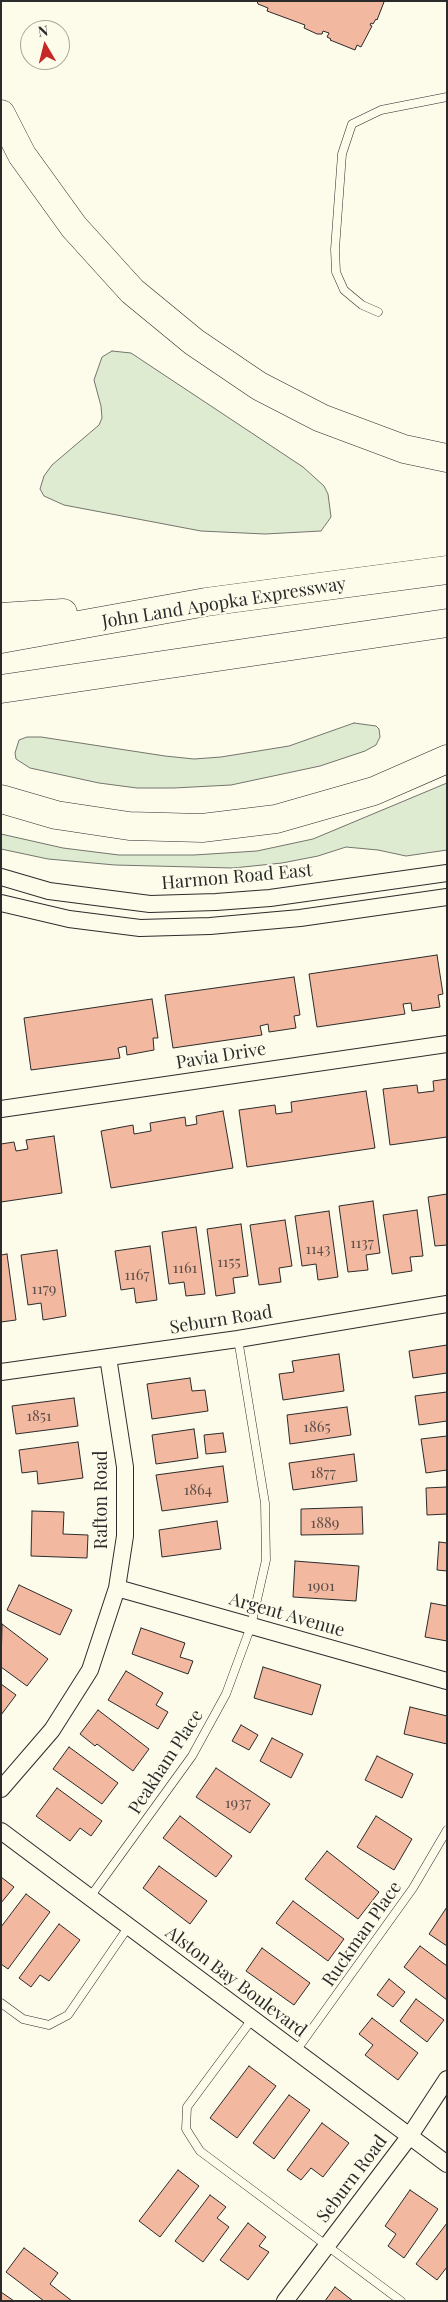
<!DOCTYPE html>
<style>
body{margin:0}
#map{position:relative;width:448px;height:2302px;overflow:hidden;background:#fdfbea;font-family:"Playfair Display",serif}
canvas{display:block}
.frame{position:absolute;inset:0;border:2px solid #2b2b2b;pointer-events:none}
.north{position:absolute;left:20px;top:20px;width:50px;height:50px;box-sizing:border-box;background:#fdfbea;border:1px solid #a9a89e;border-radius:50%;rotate:352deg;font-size:14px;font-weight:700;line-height:20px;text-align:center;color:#2b2b2b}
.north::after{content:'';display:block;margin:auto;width:18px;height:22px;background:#c62828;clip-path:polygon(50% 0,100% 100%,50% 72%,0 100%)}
</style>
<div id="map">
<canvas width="448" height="2302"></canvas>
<div class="frame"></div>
<div class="north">N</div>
</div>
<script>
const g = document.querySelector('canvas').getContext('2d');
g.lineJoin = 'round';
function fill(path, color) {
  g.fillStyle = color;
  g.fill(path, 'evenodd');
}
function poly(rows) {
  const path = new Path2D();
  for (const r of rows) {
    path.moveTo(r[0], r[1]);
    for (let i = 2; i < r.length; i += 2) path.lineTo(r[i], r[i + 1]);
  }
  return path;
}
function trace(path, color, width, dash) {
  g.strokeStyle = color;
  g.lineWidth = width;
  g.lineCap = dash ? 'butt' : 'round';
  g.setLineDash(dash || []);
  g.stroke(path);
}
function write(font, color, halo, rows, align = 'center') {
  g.font = font + ' "Playfair Display",serif';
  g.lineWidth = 4;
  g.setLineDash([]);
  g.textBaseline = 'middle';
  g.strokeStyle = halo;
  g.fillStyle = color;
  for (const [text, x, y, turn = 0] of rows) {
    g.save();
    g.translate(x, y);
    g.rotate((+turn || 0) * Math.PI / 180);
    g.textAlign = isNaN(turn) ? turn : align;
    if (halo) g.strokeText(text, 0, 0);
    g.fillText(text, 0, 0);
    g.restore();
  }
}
const green = poly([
 [112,351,131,353,303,467,324,486,328,494,331,517,321,531,265,534,201,531,64,505,44,496,40,489,44,476,52,465,99,425,102,418,101,406,94,380,102,357,112,351],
 [354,723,376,726,379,729,380,737,376,745,365,751,320,766,231,785,174,788,137,788,99,783,30,768,16,759,15,753,19,740,27,737,41,737,165,756,194,759,221,757,289,746,354,723],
 [447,783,447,850,406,856,378,850,346,847,318,856,282,863,233,868,115,865,48,859,1,849,1,834,63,848,119,855,194,855,257,851,313,839,447,783]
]);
fill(green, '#deebd1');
trace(green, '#74746e', 1);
const building = poly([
 [257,1,382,1,384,2,377,20,376,19,373,24,371,23,370,25,372,26,361,47,357,45,355,50,330,40,331,39,327,37,329,33,323,31,322,34,317,34,304,28,305,25,267,11,268,8,258,4,257,1],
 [437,955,443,994,438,995,440,1007,412,1011,411,1003,403,1004,405,1014,317,1027,309,974,437,955],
 [294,977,300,1015,294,1016,296,1028,269,1032,268,1024,260,1026,262,1035,173,1048,165,995,294,977],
 [152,999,158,1038,153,1038,154,1050,127,1055,126,1046,118,1048,120,1058,31,1070,24,1018,152,999],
 [447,1079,447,1137,390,1145,383,1089,417,1085,418,1093,434,1091,433,1081,447,1079],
 [366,1091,375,1148,247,1167,239,1110,275,1105,276,1114,292,1112,291,1102,366,1091],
 [223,1111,233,1168,111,1188,101,1131,133,1125,134,1134,151,1131,150,1123,185,1117,186,1126,197,1124,196,1116,223,1111],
 [54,1136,62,1193,1,1202,1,1144,14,1142,16,1151,28,1149,26,1140,54,1136],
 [447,1194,447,1245,435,1246,428,1197,447,1194],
 [373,1201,380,1253,366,1255,368,1270,348,1272,339,1206,373,1201],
 [417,1210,423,1256,410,1257,412,1271,392,1274,383,1215,417,1210],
 [329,1211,338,1277,318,1280,316,1264,302,1266,295,1216,329,1211],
 [285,1220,292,1266,279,1268,281,1282,259,1285,250,1225,285,1220],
 [241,1224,248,1276,233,1278,235,1293,216,1296,207,1229,241,1224],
 [196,1227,205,1294,186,1296,184,1282,169,1284,162,1232,196,1227],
 [150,1246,157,1300,136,1303,134,1288,121,1290,115,1251,150,1246],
 [57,1250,66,1316,43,1320,41,1303,28,1305,21,1255,57,1250],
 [7,1254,16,1320,1,1322,1,1255,7,1254],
 [447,1345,447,1373,413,1378,409,1351,447,1345],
 [339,1354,344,1391,283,1400,279,1374,294,1372,292,1361,339,1354],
 [190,1378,192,1391,205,1390,208,1411,152,1419,147,1384,190,1378],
 [447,1392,447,1421,419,1425,415,1396,447,1392],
 [74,1398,78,1426,16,1434,12,1406,74,1398],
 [347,1407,351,1435,290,1444,287,1415,347,1407],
 [194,1429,198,1458,156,1464,152,1435,194,1429],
 [223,1433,226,1452,206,1454,204,1435,223,1433],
 [447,1436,447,1470,426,1473,421,1439,447,1436],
 [78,1442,83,1478,38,1484,37,1471,22,1473,19,1450,78,1442],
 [354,1454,357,1481,293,1490,289,1463,354,1454],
 [223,1466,228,1502,162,1511,156,1475,223,1466],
 [447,1487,447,1514,427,1515,426,1488,447,1487],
 [362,1507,363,1534,301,1535,301,1509,362,1507],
 [32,1511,64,1512,63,1534,88,1535,87,1558,31,1556,32,1511],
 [217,1521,221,1549,162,1557,159,1530,217,1521],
 [439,1542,447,1543,447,1571,437,1570,439,1542],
 [295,1561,359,1566,356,1601,293,1597,295,1561],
 [19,1585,72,1610,60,1635,7,1610,19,1585],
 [431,1603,447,1606,447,1641,425,1637,431,1603],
 [2,1624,48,1659,27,1686,1,1667,2,1624],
 [141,1628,185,1643,180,1657,193,1661,188,1674,132,1654,141,1628],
 [263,1667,321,1685,312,1715,254,1698,263,1667],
 [126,1671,163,1693,156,1705,168,1712,158,1729,108,1700,126,1671],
 [1,1684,16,1695,1,1715,1,1684],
 [410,1707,447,1716,447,1744,404,1734,410,1707],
 [98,1710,149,1749,133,1771,97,1744,95,1746,80,1734,98,1710],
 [241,1725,258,1735,249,1750,232,1741,241,1725],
 [272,1738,303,1754,291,1778,260,1761,272,1738],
 [69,1747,118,1783,102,1804,53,1769,69,1747],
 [377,1756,413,1774,402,1798,365,1780,377,1756],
 [216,1768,270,1804,250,1833,196,1797,216,1768],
 [57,1788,102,1821,91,1836,80,1828,70,1841,36,1816,57,1788],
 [180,1816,232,1856,216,1877,163,1838,180,1816],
 [376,1816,412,1839,394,1870,357,1847,376,1816],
 [327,1851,379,1892,358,1919,305,1879,327,1851],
 [159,1866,207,1901,190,1924,143,1888,159,1866],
 [1,1877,14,1887,1,1903,1,1877],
 [26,1894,50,1912,8,1969,1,1964,1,1927,26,1894],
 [293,1901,344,1939,328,1961,276,1923,293,1901],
 [447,1907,447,1946,429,1934,447,1907],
 [59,1924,80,1940,49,1981,40,1975,31,1987,19,1978,59,1924],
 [420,1946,447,1966,447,2000,404,1967,420,1946],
 [262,1948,310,1983,294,2005,246,1971,262,1948],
 [389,1979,405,1992,393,2007,377,1995,389,1979],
 [416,1999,444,2020,427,2042,400,2021,416,1999],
 [372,2018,418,2053,398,2080,365,2055,373,2045,359,2034,372,2018],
 [249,2066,276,2086,237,2138,210,2118,249,2066],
 [289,2095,310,2110,274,2159,253,2143,289,2095],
 [322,2123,349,2143,323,2177,311,2168,301,2180,287,2170,322,2123],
 [178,2170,199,2186,160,2237,139,2221,178,2170],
 [410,2190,438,2209,404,2258,388,2246,396,2234,385,2226,410,2190],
 [210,2195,226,2207,217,2218,229,2227,203,2262,175,2241,210,2195],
 [248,2223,266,2237,259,2246,269,2252,248,2280,220,2260,248,2223],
 [447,2223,447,2267,437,2280,416,2264,447,2223],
 [24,2248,58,2273,50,2284,72,2301,44,2301,6,2272,24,2248],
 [335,2287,353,2301,325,2301,335,2287],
 [1,2292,14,2301,1,2301,1,2292]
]);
fill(building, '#f2b8a0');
trace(building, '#2b2b2b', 1);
const lane = poly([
 [378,312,362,305,344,290,336,272,335,249,342,154,352,124,381,110,447,97],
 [90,1897,192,1756,226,1694,251,1626,266,1560,265,1503,238,1339],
 [1,2003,23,2019,49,2025,68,2015,129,1926],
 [253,2018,187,2107,186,2129,200,2151,401,2301],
 [296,2051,413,1888,447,1830]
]);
const street = poly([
 [1,877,49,891,150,904,216,902,270,898,447,873],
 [1,903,69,919,140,928,210,926,300,918,447,897],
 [1,1109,447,1044],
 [1,1372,238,1339,447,1304],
 [117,1588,447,1681],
 [1,1789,52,1730,90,1670,117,1588,125,1536,125,1467,108,1357],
 [1,1831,447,2164],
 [285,2301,409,2137,447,2079]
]);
const highway = poly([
 [1,114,22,155,74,227,132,291,194,342,259,386,321,418,404,449,447,458],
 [1,617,63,613],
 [1,639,206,602,447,570],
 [1,689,447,623],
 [1,799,56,815,129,826,202,828,276,819,374,791,447,759]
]);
trace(lane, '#2b2b2b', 9);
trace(street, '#2b2b2b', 18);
trace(highway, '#2b2b2b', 29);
trace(lane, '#fdfbea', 8);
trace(street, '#fdfbea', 16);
trace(highway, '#fdfbea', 28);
write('15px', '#5d4e48', null, [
 ["1137",362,1243],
 ["1143",318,1249],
 ["1155",229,1262],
 ["1161",185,1268],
 ["1167",137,1275],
 ["1179",44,1289],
 ["1851",39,1416],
 ["1865",317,1427],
 ["1877",323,1473],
 ["1864",198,1490],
 ["1889",325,1523],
 ["1901",321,1586],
 ["1937",238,1803]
]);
write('18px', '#2b2b2b', '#fdfbea', [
 ["John Land Apopka Expressway",224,603,-9],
 ["Harmon Road East",237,877,-5],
 ["Pavia Drive",221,1056,-9],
 ["Seburn Road",221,1320,-9],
 ["Rafton Road",101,1500,-90],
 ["Argent Avenue",287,1615,16],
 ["Peakham Place",166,1762,-57],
 ["Ruckman Place",362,1934,-55],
 ["Alston Bay Boulevard",236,1982,37],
 ["Seburn Road",352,2179,-53]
]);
</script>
